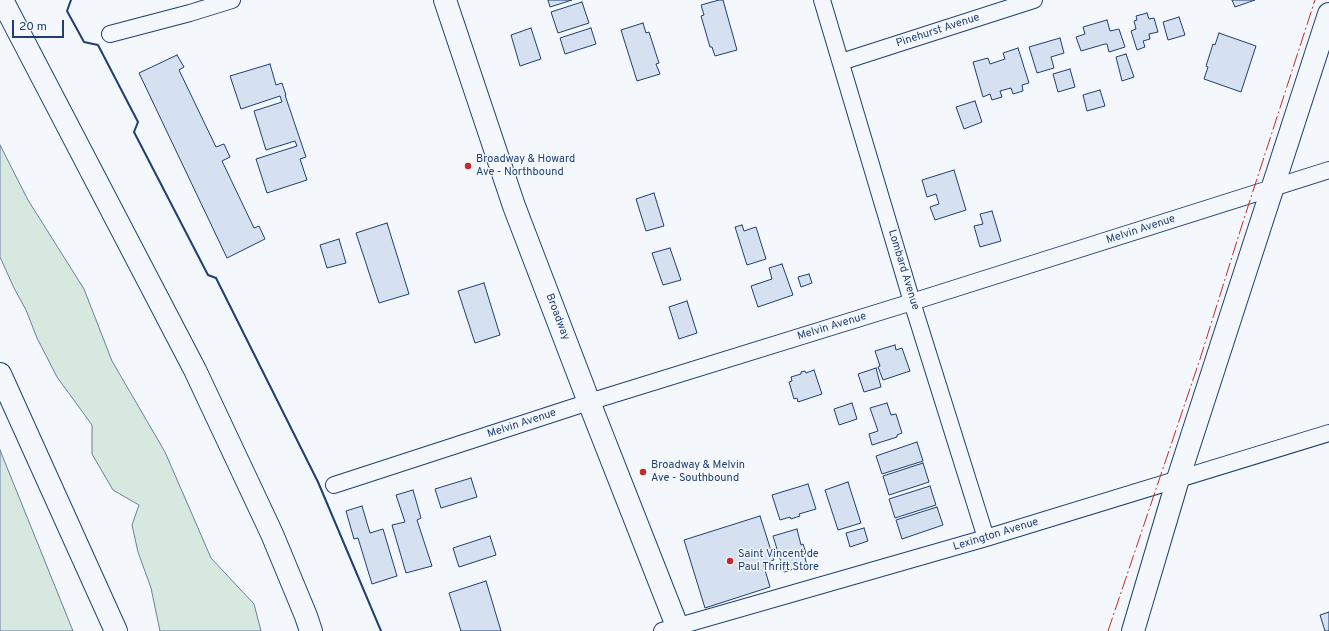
<!DOCTYPE html>
<style>
body{margin:0}
#map{position:relative;width:1329px;height:631px;overflow:hidden;background:#f4f7fb;font-family:Overpass,sans-serif}
canvas{display:block}
.scale{position:absolute;left:12px;top:20px;width:52px;height:18px;box-sizing:border-box;border:2px solid #1d3f73;border-top:0;padding-left:5px;font-size:12px;line-height:14px;white-space:nowrap;color:#1d3f73;-webkit-text-stroke:3px #f4f7fb;paint-order:stroke}
</style>
<div id="map">
<canvas width="1329" height="631"></canvas>
<div class="scale">20 m</div>
</div>
<script>
const g = document.querySelector('canvas').getContext('2d');
g.lineJoin = 'round';
function fill(path, color) {
  g.fillStyle = color;
  g.fill(path, 'evenodd');
}
function poly(rows) {
  const path = new Path2D();
  for (const r of rows) {
    path.moveTo(r[0], r[1]);
    for (let i = 2; i < r.length; i += 2) path.lineTo(r[i], r[i + 1]);
  }
  return path;
}
function trace(path, color, width, dash) {
  g.strokeStyle = color;
  g.lineWidth = width;
  g.lineCap = dash ? 'butt' : 'round';
  g.setLineDash(dash || []);
  g.stroke(path);
}
function write(font, color, halo, rows, align = 'center') {
  g.font = font + ' Overpass,sans-serif';
  g.lineWidth = 3;
  g.setLineDash([]);
  g.textBaseline = 'middle';
  g.strokeStyle = halo;
  g.fillStyle = color;
  for (const [text, x, y, turn = 0] of rows) {
    g.save();
    g.translate(x, y);
    g.rotate((+turn || 0) * Math.PI / 180);
    g.textAlign = isNaN(turn) ? turn : align;
    if (halo) g.strokeText(text, 0, 0);
    g.fillText(text, 0, 0);
    g.restore();
  }
}
const green = poly([
 [0,145,28,200,84,289,112,361,165,452,211,558,254,604,261,631,160,631,151,588,138,552,132,525,139,505,113,490,92,454,92,425,57,377,37,338,26,310,14,288,0,257,0,145],
 [0,450,73,631,0,631,0,450]
]);
fill(green, '#d7e8df');
trace(green, '#687fa3', 1);
const building = poly([
 [548,0,572,0,550,7,548,0],
 [719,0,723,0,737,50,715,56,712,47,710,47,701,16,704,15,701,5,719,0],
 [1232,0,1255,0,1235,7,1232,0],
 [582,2,589,23,558,33,551,12,582,2],
 [1147,13,1149,19,1154,18,1158,32,1149,34,1150,39,1143,41,1145,47,1137,50,1131,31,1136,29,1134,21,1137,20,1136,16,1147,13],
 [1179,17,1185,35,1168,40,1163,22,1179,17],
 [1107,20,1110,31,1119,29,1125,47,1109,52,1107,44,1105,44,1081,51,1076,37,1085,34,1083,27,1107,20],
 [643,23,646,33,649,32,659,63,656,64,660,74,637,81,621,30,643,23],
 [531,28,541,59,520,66,511,35,531,28],
 [591,28,596,44,565,54,560,38,591,28],
 [1219,33,1256,46,1241,92,1204,79,1208,67,1206,66,1213,44,1215,45,1219,33],
 [1060,38,1064,53,1051,57,1054,68,1037,73,1029,47,1060,38],
 [1018,48,1029,83,1022,85,1023,91,1013,94,1011,88,1000,91,1002,97,992,100,990,94,983,97,973,62,988,58,990,64,1005,59,1003,53,1018,48],
 [1126,54,1134,77,1122,81,1116,57,1126,54],
 [177,55,184,67,179,70,216,147,224,144,230,157,222,161,254,228,259,226,265,239,227,258,139,73,177,55],
 [270,64,276,85,282,83,286,95,285,95,306,157,300,159,307,180,267,193,256,159,297,146,295,141,266,150,254,111,282,102,280,96,241,109,230,76,270,64],
 [1070,69,1075,87,1058,92,1053,74,1070,69],
 [1100,90,1105,106,1087,111,1083,95,1100,90],
 [975,101,982,122,964,129,956,107,975,101],
 [954,170,966,210,935,220,930,207,939,204,936,194,927,197,922,180,954,170],
 [654,193,664,226,646,231,636,199,654,193],
 [992,211,1001,241,980,247,974,226,983,224,980,214,992,211],
 [387,223,409,294,379,303,356,233,387,223],
 [742,225,744,231,756,227,766,259,747,265,735,227,742,225],
 [339,239,346,263,327,268,320,245,339,239],
 [670,248,681,280,663,285,652,253,670,248],
 [782,264,793,295,758,307,751,286,772,279,769,268,782,264],
 [809,274,812,283,801,287,798,277,809,274],
 [484,283,500,335,475,343,458,291,484,283],
 [687,301,697,333,679,339,669,307,687,301],
 [895,345,896,350,902,348,910,371,883,380,878,367,880,366,875,351,895,345],
 [876,368,881,387,864,392,858,374,876,368],
 [814,370,822,394,798,402,797,398,794,399,789,382,792,381,791,377,801,374,801,372,805,371,806,373,814,370],
 [852,403,857,419,839,425,834,409,852,403],
 [887,403,891,415,896,414,902,433,897,435,897,437,872,445,869,434,878,431,870,408,887,403],
 [917,442,923,461,882,474,876,456,917,442],
 [923,463,929,482,889,495,883,476,923,463],
 [471,478,477,497,441,508,435,489,471,478],
 [848,482,861,523,838,530,825,490,848,482],
 [808,484,816,509,799,514,800,516,791,519,790,517,780,520,772,495,808,484],
 [930,486,936,505,895,518,889,499,930,486],
 [413,490,421,518,417,520,432,566,406,573,392,525,405,522,396,495,413,490],
 [362,506,370,533,383,529,397,576,372,584,358,538,354,539,346,511,362,506],
 [937,507,943,525,902,539,896,520,937,507],
 [760,516,774,560,763,563,770,587,705,608,684,540,760,516],
 [864,528,868,541,850,547,846,533,864,528],
 [797,529,801,545,803,544,806,553,804,554,807,565,784,572,773,536,797,529],
 [490,536,496,555,459,567,453,548,490,536],
 [486,581,501,631,461,631,449,593,486,581],
 [1329,612,1329,631,1325,631,1320,615,1329,612]
]);
fill(building, '#d5e0f0');
trace(building, '#1d3f73', 1);
const street = poly([
 [822,0,912,302,986,538],
 [110,34,190,13,232,0],
 [841,62,1034,0],
 [334,485,589,402,912,302,1329,170],
 [662,631,986,538,1329,433]
]);
const secondary = poly([
 [445,0,514,206,589,402,679,631],
 [1133,631,1178,479,1329,14]
]);
const highway = poly([
 [2,0,195,370,272,534,306,616,311,631],
 [0,374,116,631]
]);
trace(street, '#1d3f73', 18);
trace(secondary, '#1d3f73', 24);
trace(highway, '#1d3f73', 24);
trace(street, '#f4f7fb', 16);
trace(secondary, '#f4f7fb', 22);
trace(highway, '#f4f7fb', 22);
trace(poly([
 [71,0,67,11,84,42,98,45,138,122,134,132,208,275,216,278,318,482,381,631]
]), '#1d3f73', 2);
trace(poly([
 [1108,631,1200,359,1242,225,1315,0]
]), '#c62828', 1, [14, 3, 2, 3]);
for (const [x, y, r, color] of [
 [468,166,4,"#c62828"],
 [643,472,4,"#c62828"],
 [730,561,4,"#c62828"]
]) {
  const dot = new Path2D();
  dot.arc(x, y, r, 0, 2 * Math.PI);
  g.fillStyle = color;
  g.fill(dot);
  trace(dot, '#f4f7fb', 1.5);
}
write('11px', '#1d3f73', '#f4f7fb', [
 ["Pinehurst Avenue",938,31,-18],
 ["Melvin Avenue",1141,230,-18],
 ["Lombard Avenue",903,270,73],
 ["Broadway",557,317,69],
 ["Melvin Avenue",832,327,-17],
 ["Melvin Avenue",522,424,-18],
 ["Lexington Avenue",996,535,-17]
]);
write('11px', '#1d3f73', '#f4f7fb', [
 ["Broadway & Howard",476,160],
 ["Ave - Northbound",476,173],
 ["Broadway & Melvin",651,466],
 ["Ave - Southbound",651,479],
 ["Saint Vincent de",738,555],
 ["Paul Thrift Store",738,568]
], 'left');
</script>
